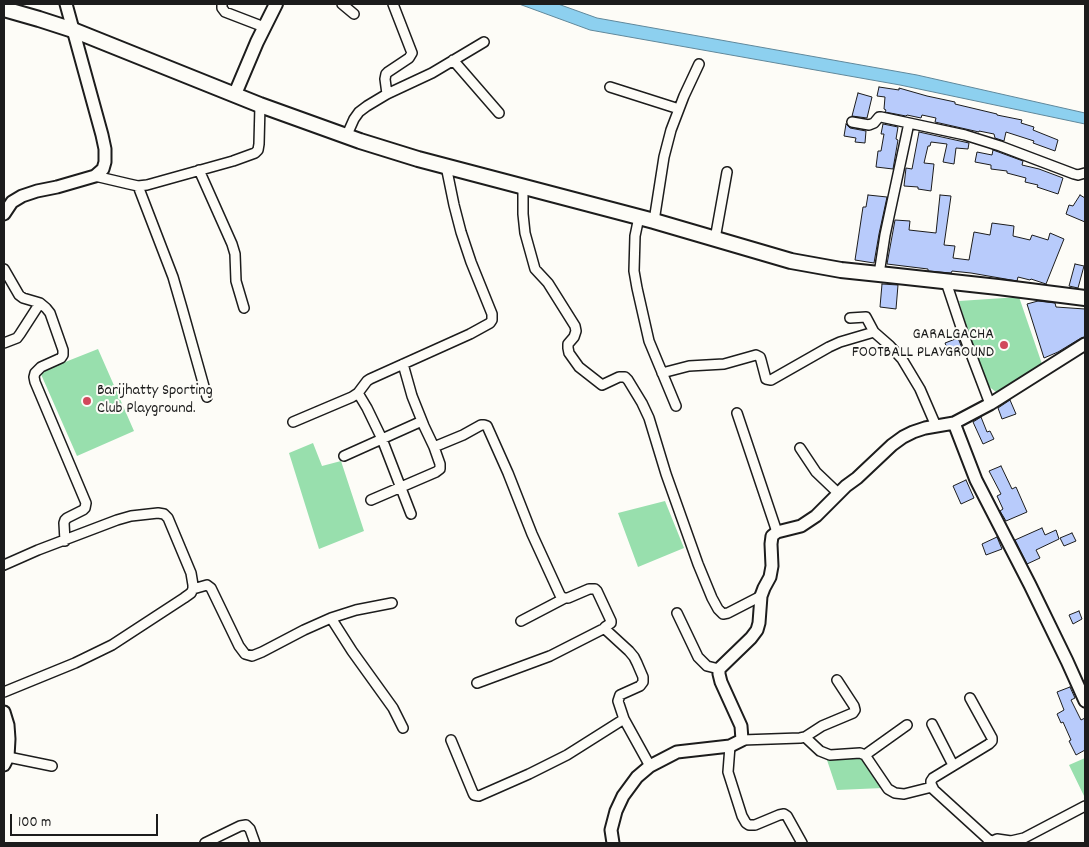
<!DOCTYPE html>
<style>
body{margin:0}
#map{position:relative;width:1089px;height:847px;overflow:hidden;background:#fdfcf7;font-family:Dekko,sans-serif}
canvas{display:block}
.frame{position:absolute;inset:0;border:5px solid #1c1c1c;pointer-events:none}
.scale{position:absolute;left:10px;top:814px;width:148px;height:22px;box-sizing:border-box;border:2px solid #1c1c1c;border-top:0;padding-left:6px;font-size:15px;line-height:18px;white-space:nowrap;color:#1c1c1c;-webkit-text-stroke:4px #fdfcf7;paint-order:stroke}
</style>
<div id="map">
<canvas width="1089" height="847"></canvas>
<div class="frame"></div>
<div class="scale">100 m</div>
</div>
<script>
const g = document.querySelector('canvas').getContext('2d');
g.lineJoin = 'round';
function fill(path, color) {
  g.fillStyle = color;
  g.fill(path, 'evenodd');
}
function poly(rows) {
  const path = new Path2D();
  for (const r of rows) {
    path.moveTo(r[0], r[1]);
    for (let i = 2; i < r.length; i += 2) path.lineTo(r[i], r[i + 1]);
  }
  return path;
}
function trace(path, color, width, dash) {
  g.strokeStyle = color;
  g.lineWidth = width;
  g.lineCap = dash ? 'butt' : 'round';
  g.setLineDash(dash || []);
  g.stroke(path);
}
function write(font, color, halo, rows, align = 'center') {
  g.font = font + ' Dekko,sans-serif';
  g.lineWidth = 4;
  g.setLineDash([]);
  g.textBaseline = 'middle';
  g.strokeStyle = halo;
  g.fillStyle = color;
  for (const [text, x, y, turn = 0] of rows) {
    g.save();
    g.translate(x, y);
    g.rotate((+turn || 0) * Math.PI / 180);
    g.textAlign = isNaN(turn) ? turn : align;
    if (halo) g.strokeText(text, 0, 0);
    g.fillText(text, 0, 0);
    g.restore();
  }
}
fill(poly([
 [1019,297,1042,364,996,392,987,385,970,339,959,301],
 [98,349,134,431,77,456,40,372],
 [313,443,322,466,341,461,364,531,319,549,289,453],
 [665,501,684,548,638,567,618,513],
 [869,748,883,788,837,790,824,751],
 [1085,758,1085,798,1069,765]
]), '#98dfad');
const water = poly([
 [519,4,558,4,597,18,917,75,1085,113,1085,124,900,85,590,30,519,4]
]);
fill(water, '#8dd0ef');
trace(water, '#60889b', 1);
const building = poly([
 [879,87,899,90,899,88,927,96,955,102,955,104,997,114,997,115,1022,120,1021,123,1034,127,1033,130,1058,140,1055,151,1033,143,1034,141,1006,132,1004,141,995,138,994,134,979,131,979,132,935,122,936,118,922,115,921,118,907,115,906,116,885,112,886,110,884,109,885,97,877,96,879,87],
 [858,93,872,97,867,118,852,116,858,93],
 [846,124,850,128,866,131,865,143,855,142,856,138,844,136,846,124],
 [883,124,898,127,896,139,898,140,893,169,876,167,878,151,881,151,884,134,881,134,883,124],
 [919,132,969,143,968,149,956,148,954,164,943,162,947,144,931,142,930,146,928,146,924,163,934,164,931,191,918,189,918,187,904,186,906,168,912,169,919,132],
 [993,150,1023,161,1022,165,1039,169,1063,178,1058,194,1037,187,1038,185,1025,182,1026,178,1007,173,1007,171,991,169,991,165,975,162,977,152,992,155,993,150],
 [868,195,887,197,879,234,874,263,855,260,863,207,866,207,868,195],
 [940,195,951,196,944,245,955,246,953,258,969,260,974,232,990,235,992,223,1014,226,1013,236,1030,240,1032,235,1048,240,1050,233,1064,239,1046,284,1031,279,1030,280,1018,277,1017,281,971,273,952,271,951,273,928,271,928,269,887,264,895,220,910,221,909,230,936,233,940,195],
 [1080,195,1085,198,1085,222,1066,214,1069,205,1073,206,1080,195],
 [1075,264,1084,266,1078,288,1069,286,1075,264],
 [882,284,898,285,896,309,880,307,882,284],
 [1038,301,1055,303,1056,307,1085,309,1085,337,1081,338,1058,352,1044,358,1027,304,1038,301],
 [958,338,962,348,949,353,945,343,958,338],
 [1010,400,1016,414,1002,419,998,408,1010,400],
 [981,417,987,432,990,431,994,439,983,444,973,422,981,417],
 [1001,466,1012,489,1016,487,1027,512,1006,521,1000,511,1003,509,997,496,1001,494,989,471,1001,466],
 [966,480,974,498,961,504,953,486,966,480],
 [1042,528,1045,535,1056,530,1059,539,1036,550,1040,558,1027,564,1015,540,1042,528],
 [1072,533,1076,541,1064,546,1060,538,1072,533],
 [997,537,1002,549,986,555,982,544,997,537],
 [1079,611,1082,619,1073,624,1069,615,1079,611],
 [1070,687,1075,698,1071,700,1081,720,1085,718,1085,750,1076,755,1069,741,1071,740,1063,722,1061,723,1057,714,1064,710,1057,692,1070,687]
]);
fill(building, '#b8cbfb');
trace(building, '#1c1c1c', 1);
const minor = poly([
 [222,4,222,8,225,12,264,27],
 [342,4,354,14],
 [453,60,499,113],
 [610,87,679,109],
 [387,94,385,79,386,74,388,72,409,58,412,53,393,4],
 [852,122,869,125,874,123,879,117,881,117,909,123],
 [346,137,354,119,359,112,367,106,387,94,432,73,484,42],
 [199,170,232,244,235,254,236,281,244,308],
 [95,176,129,184,138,186,147,185,233,161,255,153,258,150,259,144,260,105],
 [138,186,173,277,182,308,207,397],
 [523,186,523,214,525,233,535,269,548,283,575,326,576,331,574,337,568,344,568,348,569,353,579,367,602,385,619,377,625,377,628,380,642,403,649,418,666,474,698,564,712,598,718,609,723,614,728,613,761,596],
 [639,217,635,236,634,271,637,288,649,341,676,406],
 [654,221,664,157,671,130,684,96,699,64],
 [715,239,727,172],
 [4,269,19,295,23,298,40,303,46,308,50,313,63,350,63,355,61,358,41,367,35,373,34,377,35,382,86,503,85,508,83,510,67,518,65,520,64,523,65,541],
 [879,274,885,235,909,123,965,135,1000,146,1074,174,1078,175,1085,173],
 [946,282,963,333,990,404],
 [850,318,866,317,874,332,890,346,902,359,920,389,936,426],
 [4,343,17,338,20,334,40,303],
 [662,373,689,366,724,364,756,355,760,357,761,360,766,379,771,380,829,347,840,342,874,332],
 [358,393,367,408,382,439,411,514],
 [737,413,777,532],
 [293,422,352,397,358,393,367,381,370,379,470,334,490,323,492,320,492,314,471,262,461,232,454,205,446,166],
 [434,447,463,435,481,425,484,425,487,426,508,473,532,534,560,595,563,598,568,598,589,589,595,589,597,591,611,621,611,623,605,627,605,629,629,651,634,657,637,663,643,677,643,682,640,686,620,695,618,701,624,719,650,766],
 [800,448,816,472,838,493],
 [344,456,422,421],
 [371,500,436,472,440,469,440,464,434,447,424,426,412,396,403,364],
 [4,565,38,550,117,520,131,516,158,513,164,514,168,518,191,573,193,585,193,589,191,593,184,598,112,645,75,663,4,692],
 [193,589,207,585,211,588,239,646,245,654,252,656,262,652,304,630,331,618,356,610,392,603],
 [677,613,698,657,707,666,719,669],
 [331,618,352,651,393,708,403,728],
 [521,621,565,598],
 [477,683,550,656,605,628],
 [970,698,992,738,992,741,989,744,933,778,931,781,931,784,934,790,990,841],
 [932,724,953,765],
 [805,737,820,751,830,755,860,753,865,755,888,789,895,793,904,794,932,787],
 [451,740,473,793,474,795,479,796,529,774,567,755,624,719],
 [742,740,800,738,805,737,822,726,853,713,855,710,854,706,837,680],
 [730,746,728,772,742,816,746,823,749,825,755,825,779,815,784,814,787,816,802,843],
 [865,755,907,725],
 [8,757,52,766],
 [205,843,240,826,246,825,250,829,255,843],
 [988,843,997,839,1011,841,1024,838,1085,806]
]);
const tertiary = poly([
 [4,214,12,202,22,196,37,191,57,187,95,176,103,169,105,162,105,149,102,135,66,4],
 [1085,344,990,404,954,423,976,480,1030,585,1067,661,1085,701],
 [4,712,8,725,9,739,8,757,4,765],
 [613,843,611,830,616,811,623,796,637,777,650,766,677,752,730,746,742,740,741,726,721,682,719,674,719,669,751,638,757,630,759,623,761,596,764,588,770,577,772,566,771,544,772,536,777,532,801,526,816,516,846,486,857,478,892,445,903,437,913,432,925,428,954,423]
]);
const secondary = poly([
 [235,94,257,42,276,4]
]);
const primary = poly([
 [4,9,39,19,73,30,260,105,360,141,418,159,654,221,791,261,841,270,879,274,998,287,1085,298]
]);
trace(minor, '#1c1c1c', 12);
trace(tertiary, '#1c1c1c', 15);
trace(secondary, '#1c1c1c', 16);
trace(primary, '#1c1c1c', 18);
trace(minor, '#fdfcf7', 9);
trace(tertiary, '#fdfcf7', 11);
trace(secondary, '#fdfcf7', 12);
trace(primary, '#fdfcf7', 14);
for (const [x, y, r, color] of [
 [1004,345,5,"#d1495b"],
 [87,401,5,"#d1495b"]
]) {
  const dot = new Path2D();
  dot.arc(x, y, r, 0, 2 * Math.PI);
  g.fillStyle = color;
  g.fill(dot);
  trace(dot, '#fdfcf7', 2);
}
write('16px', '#1c1c1c', '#fdfcf7', [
 ["GARALGACHA",994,336],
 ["FOOTBALL PLAYGROUND",994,354],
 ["Barijhatty Sporting",97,392,"left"],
 ["Club Playground.",97,410,"left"]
], 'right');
</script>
